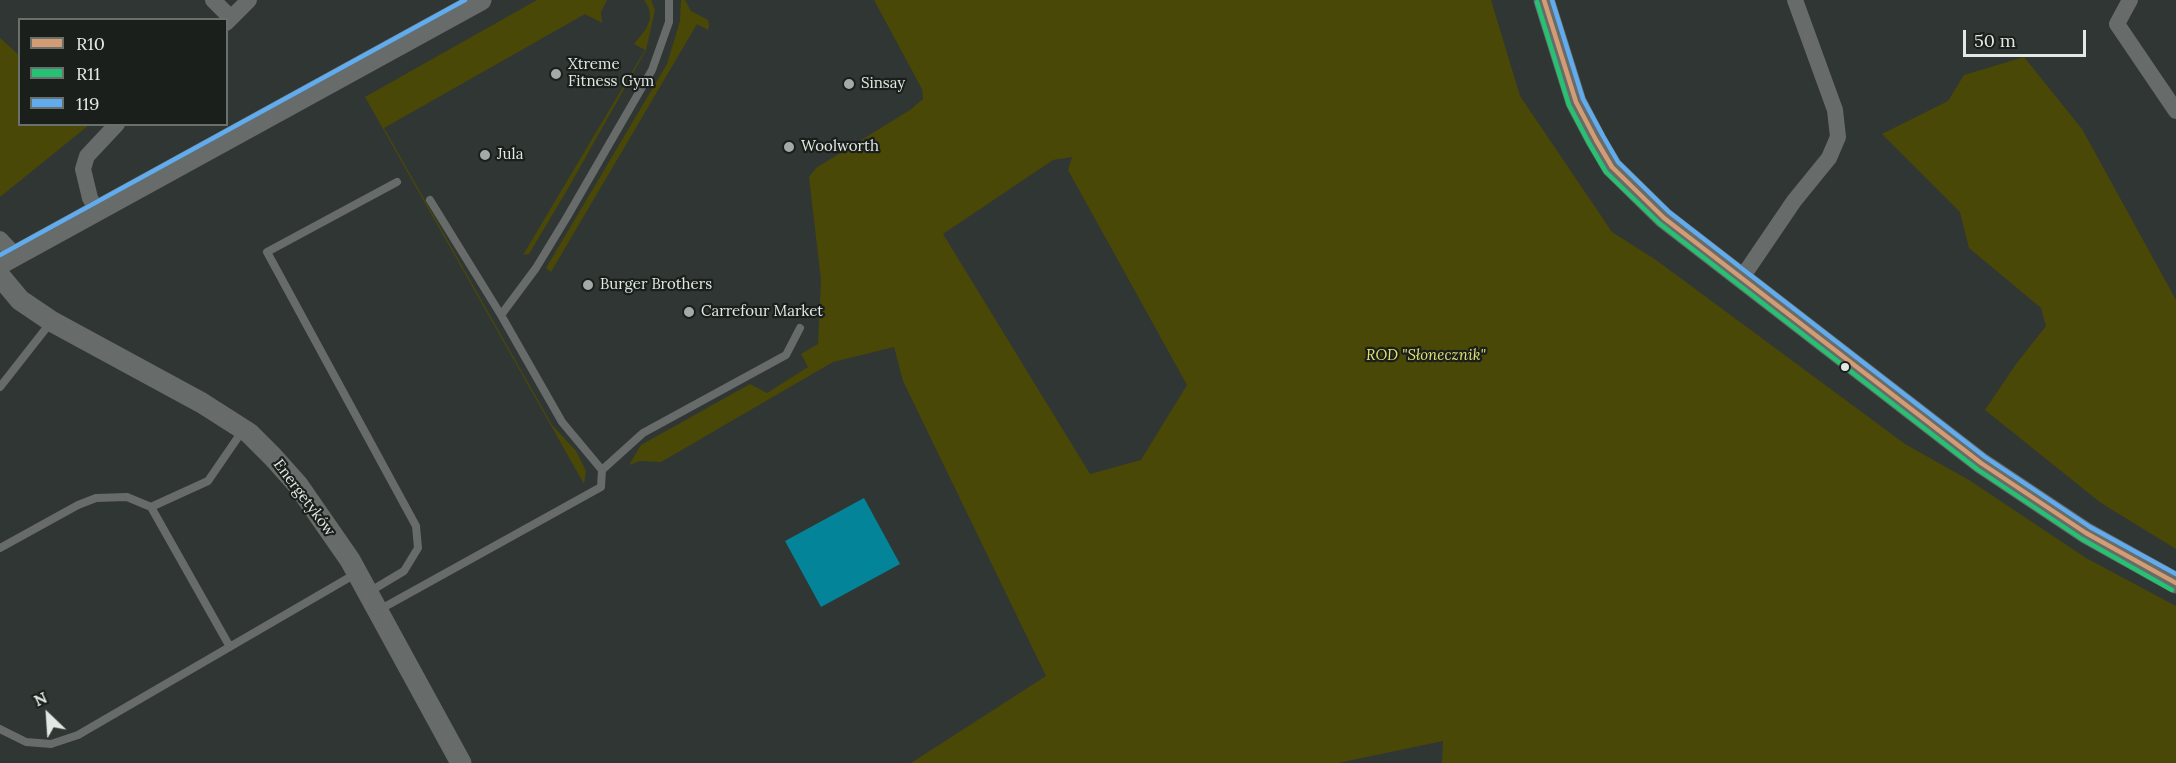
<!DOCTYPE html>
<meta charset="utf-8">
<style>
body{margin:0}
#map{position:relative;width:2176px;height:763px;overflow:hidden;background:#303633;font-family:Lora,serif}
canvas{display:block}
.legend{position:absolute;left:18px;top:18px;width:210px;height:108px;box-sizing:border-box;background:#1a1f1c;border:2px solid #6a706c;margin:0;padding:8px 10px;list-style:none;font-size:18px;color:#e2e9e5}
.legend li{display:flex;align-items:center;gap:12px;height:30px}
.legend b{width:30px;border:2px solid #6a706c}
.north{position:absolute;left:18px;top:685px;width:60px;height:60px;-webkit-text-stroke:4px #1a1f1c;paint-order:stroke;rotate:335deg;font-size:16px;font-weight:700;line-height:24px;text-align:center;color:#e2e9e5}
.north::after{content:'';display:block;margin:auto;width:21px;height:27px;background:#e2e9e5;clip-path:polygon(50% 0,100% 100%,50% 72%,0 100%)}
.scale{position:absolute;left:1963px;top:30px;width:123px;height:27px;box-sizing:border-box;border:3px solid #e2e9e5;border-top:0;padding-left:8px;font-size:18px;line-height:21px;white-space:nowrap;color:#e2e9e5;-webkit-text-stroke:4px #1a1f1c;paint-order:stroke}
</style>
<div id="map">
<canvas width="2176" height="763"></canvas>
<ul class="legend">
<li><b style="height:8px;background:#d39c74"></b>R10</li>
<li><b style="height:8px;background:#26c172"></b>R11</li>
<li><b style="height:8px;background:#60acee"></b>119</li>
</ul>
<div class="north">N</div>
<div class="scale">50 m</div>
</div>
<script>
const g = document.querySelector('canvas').getContext('2d');
g.lineJoin = 'round';
function fill(path, color) {
  g.fillStyle = color;
  g.fill(path, 'evenodd');
}
function poly(rows) {
  const path = new Path2D();
  for (const r of rows) {
    path.moveTo(r[0], r[1]);
    for (let i = 2; i < r.length; i += 2) path.lineTo(r[i], r[i + 1]);
  }
  return path;
}
function trace(path, color, width, dash) {
  g.strokeStyle = color;
  g.lineWidth = width;
  g.lineCap = dash ? 'butt' : 'round';
  g.setLineDash(dash || []);
  g.stroke(path);
}
function write(font, color, halo, rows, align = 'center') {
  g.font = font + ' Lora,serif';
  g.lineWidth = 4.5;
  g.setLineDash([]);
  g.textBaseline = 'middle';
  g.strokeStyle = halo;
  g.fillStyle = color;
  for (const [text, x, y, turn = 0] of rows) {
    g.save();
    g.translate(x, y);
    g.rotate((+turn || 0) * Math.PI / 180);
    g.textAlign = isNaN(turn) ? turn : align;
    if (halo) g.strokeText(text, 0, 0);
    g.fillText(text, 0, 0);
    g.restore();
  }
}
fill(poly([
 [537,0,607,0,601,12,602,23,585,14,384,128,552,425,576,451,586,471,584,484,365,97],
 [644,0,651,0,655,10,646,50,566,192,529,254,523,255,645,50,634,44,646,29,650,19,649,8],
 [681,0,685,0,691,11,708,20,709,26,708,30,697,24,551,272,546,268,667,64,680,21],
 [874,0,1491,0,1520,96,1612,232,1656,260,1905,444,1969,480,2086,558,2176,606,2176,763,1442,763,1443,741,1338,763,911,763,1046,676,903,381,894,347,833,362,661,462,640,461,629,465,641,445,750,384,767,393,808,367,801,354,818,344,821,280,809,177,816,168,910,110,923,99,922,89],
 [1072,157,1068,170,1187,385,1141,460,1090,474,943,234,1053,160],
 [0,38,19,55,20,124,89,125,0,197],
 [2024,57,2082,129,2176,300,2176,549,2101,503,1985,410,2016,364,2046,326,2041,308,1969,248,1960,212,1882,134,1948,101,1964,75]
]), '#4a4807');
fill(poly([
 [864,498,900,564,821,607,785,541]
]), '#048499');
trace(poly([
 [501,315,536,268,567,217,652,70,669,22,669,0],
 [0,387,51,322],
 [602,470,643,433,786,355,800,328],
 [151,507,230,647],
 [0,548,78,505,96,498,127,497,151,507,208,481,243,430],
 [369,592,404,571,418,548,416,526,267,252,397,182],
 [379,610,601,487,602,470,562,422,501,315,430,200],
 [0,729,26,742,51,744,78,735,357,573]
]), '#676b69', 8);
trace(poly([
 [213,0,231,18],
 [2130,0,2117,24,2176,111],
 [226,23,249,0],
 [97,211,90,198,83,169,87,156,117,124],
 [0,239,16,256],
 [1741,279,1794,201,1829,158,1838,137,1835,110,1795,0]
]), '#676b69', 16);
trace(poly([
 [1544,0,1576,102,1596,140,1612,167,1664,218,1981,463,2086,533,2176,583],
 [0,264,481,0],
 [0,276,20,300,51,321,202,403,249,433,273,457,298,485,350,560,461,763]
]), '#676b69', 21);
trace(poly([
 [1544,0,1576,102,1596,140,1612,167,1664,218,1981,463,2086,533,2176,583]
]), '#d39c74', 4.5);
trace(poly([
 [1537,2,1569,105,1589,143,1606,172,1659,223,1977,469,2082,539,2172,590]
]), '#26c172', 4.5);
trace(poly([
 [1552,0,1583,99,1603,136,1618,162,1669,212,1985,457,2090,527,2176,574],
 [0,255,465,0]
]), '#60acee', 4.5);
for (const [x, y, r, color] of [
 [556,74,6,"#a4aaa7"],
 [849,84,6,"#a4aaa7"],
 [789,147,6,"#a4aaa7"],
 [485,155,6,"#a4aaa7"],
 [588,285,6,"#a4aaa7"],
 [689,312,6,"#a4aaa7"],
 [1845,367,5,"#e2e9e5"]
]) {
  const dot = new Path2D();
  dot.arc(x, y, r, 0, 2 * Math.PI);
  g.fillStyle = color;
  g.fill(dot);
  trace(dot, '#1a1f1c', 2);
}
write('15px', '#e2e9e5', '#1a1f1c', [
 ["Xtreme",568,65],
 ["Fitness Gym",568,82],
 ["Sinsay",861,84],
 ["Woolworth",801,147],
 ["Jula",497,155],
 ["Burger Brothers",600,285],
 ["Carrefour Market",701,312]
], 'left');
write('italic 15px', '#e2e070', '#1a1f1c', [
 ["ROD \"Słonecznik\"",1426,356]
]);
write('15px', '#e2e9e5', '#1a1f1c', [
 ["Energetyków",304,498,53]
]);
</script>
